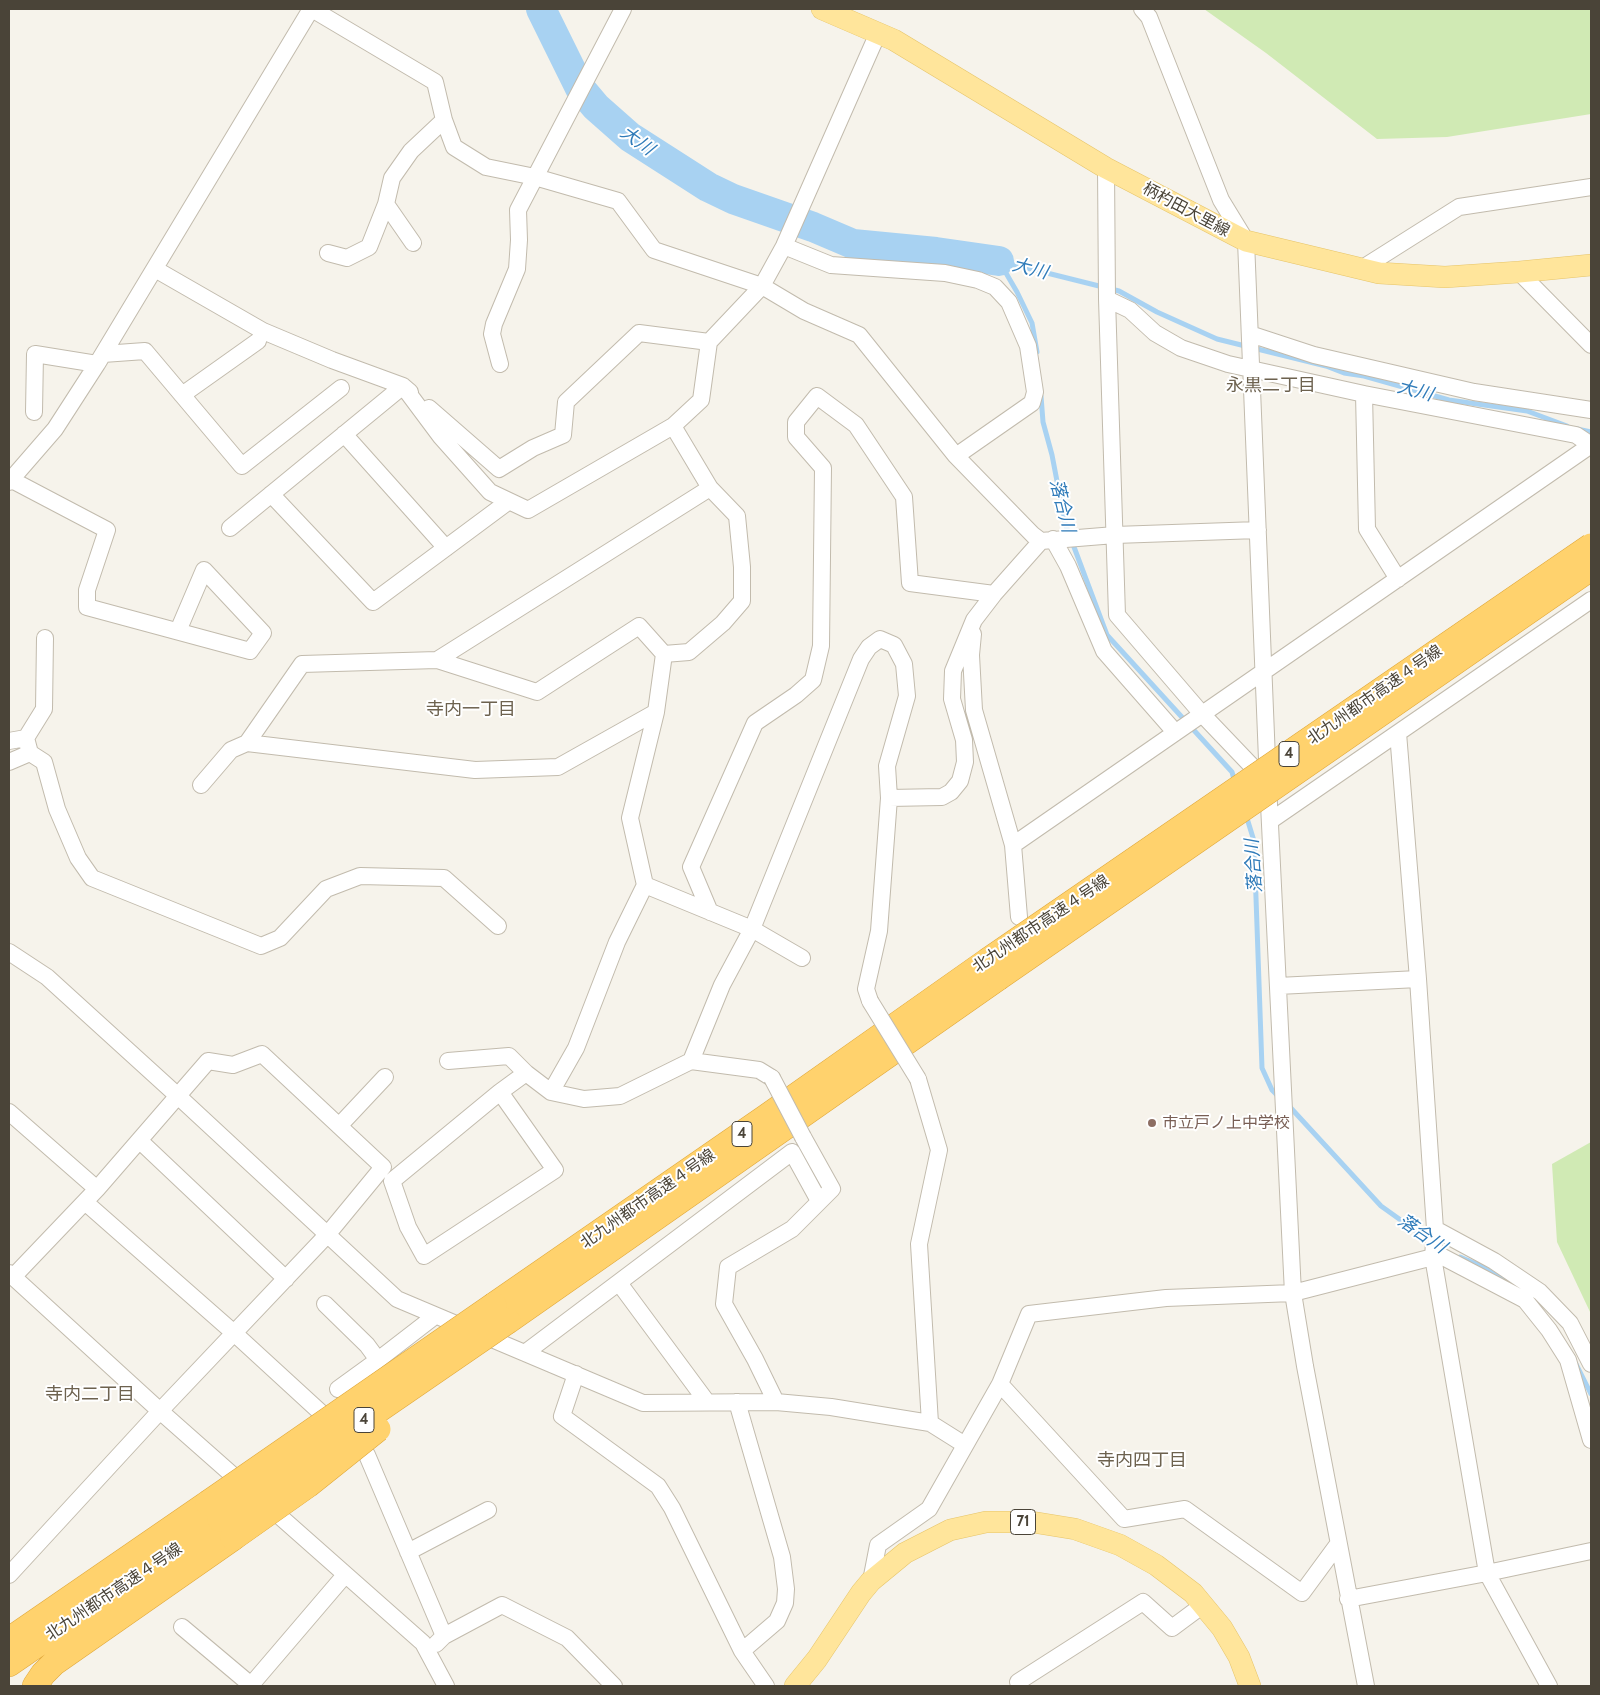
<!DOCTYPE html>
<meta charset="utf-8">
<style>
body{margin:0}
#map{position:relative;width:1600px;height:1695px;overflow:hidden;background:#f6f3eb;font-family:Cabin,sans-serif}
canvas{display:block}
.frame{position:absolute;inset:0;border:10px solid #4a4438;pointer-events:none}
</style>
<div id="map">
<canvas width="1600" height="1695"></canvas>
<div class="frame"></div>
</div>
<script>
const g = document.querySelector('canvas').getContext('2d');
g.lineJoin = 'round';
function fill(path, color) {
  g.fillStyle = color;
  g.fill(path, 'evenodd');
}
function poly(rows) {
  const path = new Path2D();
  for (const r of rows) {
    path.moveTo(r[0], r[1]);
    for (let i = 2; i < r.length; i += 2) path.lineTo(r[i], r[i + 1]);
  }
  return path;
}
function trace(path, color, width, dash) {
  g.strokeStyle = color;
  g.lineWidth = width;
  g.lineCap = dash ? 'butt' : 'round';
  g.setLineDash(dash || []);
  g.stroke(path);
}
function write(font, color, halo, rows, align = 'center') {
  g.font = font + ' Cabin,"Noto Sans JP",sans-serif';
  g.lineWidth = 4;
  g.setLineDash([]);
  g.textBaseline = 'middle';
  g.strokeStyle = halo;
  g.fillStyle = color;
  for (const [text, x, y, turn = 0] of rows) {
    g.save();
    g.translate(x, y);
    g.rotate((+turn || 0) * Math.PI / 180);
    g.textAlign = isNaN(turn) ? turn : align;
    if (halo) g.strokeText(text, 0, 0);
    g.fillText(text, 0, 0);
    g.restore();
  }
}
fill(poly([
 [1204,9,1591,9,1591,114,1447,137,1377,139,1266,53],
 [1591,1142,1591,1314,1557,1242,1552,1164]
]), '#d0eab4');
trace(poly([
 [999,261,1017,292,1032,323,1037,352],
 [999,261,1119,291,1157,312,1217,339,1326,366,1344,373,1364,376,1449,400,1527,411,1567,426],
 [1041,396,1043,422,1052,455,1065,523,1107,635,1232,772,1235,783],
 [1577,429,1591,432],
 [1246,815,1254,841,1262,1068,1272,1090,1279,1097],
 [1289,1106,1381,1206,1430,1241],
 [1460,1257,1481,1266,1505,1281],
 [1576,1364,1591,1394]
]), '#a8d2f2', 5);
trace(poly([
 [541,9,580,88,596,107,630,137,708,187,733,199,813,227,853,244,936,252,999,261]
]), '#a8d2f2', 30);
const minor = poly([
 [312,9,435,82,444,120,454,147,486,167,535,177,618,201,654,250,762,286,804,311,859,335,956,456,1033,535,1041,541],
 [1142,9,1149,17,1221,200,1246,241,1268,784,1293,1293,1305,1366,1366,1686],
 [1106,168,1107,299,1117,615,1202,714,1266,781],
 [413,243,386,204,392,178,411,151,444,120],
 [784,246,831,265,945,273,978,280,995,287,1009,302,1028,346,1035,392,1032,403,956,456],
 [328,253,347,258,369,247,386,204],
 [155,269,263,331,332,360,403,386,441,437,490,492,528,510,673,426,710,488,437,660,302,664,247,743,475,770,558,767,656,712,630,818,645,885,617,942,576,1048,551,1092],
 [1361,269,1459,207,1591,187],
 [1519,272,1591,345],
 [1107,299,1130,310,1155,333,1181,348,1228,364,1364,394,1367,529,1398,579],
 [1250,334,1314,355,1474,392,1591,410],
 [709,342,762,286,784,246,878,33],
 [103,354,145,351,242,466,341,388],
 [500,364,492,334,494,324,517,269,519,240,518,210,623,9],
 [1364,394,1576,435,1591,445],
 [182,395,258,341],
 [429,408,499,469,533,448,563,435,566,402,639,333,709,342,701,400,673,426],
 [34,412,35,354,97,364],
 [344,434,446,548],
 [10,479,107,530,87,590,87,607,250,651,263,633,204,570,178,631],
 [9,482,55,429,97,364,311,9],
 [271,494,373,602,509,501],
 [230,528,403,386,410,392],
 [1053,539,1068,566,1104,651,1175,732],
 [973,634,971,655,974,710,1013,845,1019,917],
 [664,654,689,652,723,623,742,601,742,567,737,516,710,488],
 [437,660,537,692,639,626,664,654,656,712],
 [1398,733,1418,979,1435,1229,1433,1257,1487,1573,1549,1686],
 [26,738,44,709,45,638],
 [9,741,26,738,30,753,9,762],
 [30,753,44,762,57,809,78,858,92,878,261,946,280,938,326,889,360,876,444,878,498,926],
 [201,785,231,750,247,743],
 [889,798,942,797,951,792,960,781,965,762,964,740,952,699,953,671,974,620,994,594,1041,541,1115,535,1258,530],
 [1270,821,1591,600],
 [1013,845,1591,445],
 [645,885,752,929,802,958],
 [710,912,691,867,755,723,796,695,813,680,821,646,823,468,796,437,796,422,817,396,856,425,904,497,910,583,994,594],
 [9,952,47,977,179,1097,397,1299,643,1403,776,1402,831,1407,930,1423,965,1445],
 [1278,986,1418,979],
 [448,1061,509,1056,526,1073],
 [691,1061,722,985,752,929,861,659,869,647,880,639,894,645,904,664,907,696,887,766,889,798,879,931,866,989,870,1001],
 [918,1079,939,1150,919,1244,930,1423],
 [500,1092,555,1170,424,1256,408,1227,392,1181,500,1092,526,1073,551,1092,584,1099,620,1096,691,1061,759,1070,772,1078],
 [9,1112,97,1189],
 [339,1126,385,1077],
 [140,1141,286,1279],
 [85,1202,234,1333,367,1455,444,1636],
 [1435,1229,1494,1261,1540,1292,1570,1323,1591,1364],
 [9,1273,160,1411,246,1487],
 [619,1283,707,1402],
 [325,1304,367,1345,378,1360,435,1316],
 [525,1353,792,1152,819,1201],
 [576,1374,562,1416,658,1486,672,1508,742,1651,777,1621,785,1603,786,1589,782,1557,737,1402],
 [1000,1384,1124,1519,1185,1509,1302,1593,1338,1544],
 [338,1389,378,1360],
 [776,1402,755,1359,724,1304,728,1267,792,1229,832,1189,803,1137],
 [267,1505,423,1643,446,1686],
 [408,1552,488,1510],
 [9,1575,160,1411,327,1235,383,1167,262,1054,233,1065,208,1061,97,1189,13,1277],
 [871,1581,878,1545,929,1509,1000,1384,1029,1314,1166,1298,1293,1293,1433,1257,1443,1257,1525,1300,1549,1330,1568,1360,1591,1440],
 [1348,1599,1487,1573,1591,1551],
 [182,1627,251,1685,345,1575],
 [436,1644,444,1636,502,1605,567,1638,614,1686],
 [742,1651,766,1686],
 [1018,1682,1143,1602,1172,1628,1203,1605]
]);
const major = poly([
 [822,9,894,40,1106,168,1246,241,1379,273,1445,277,1519,272,1591,265],
 [795,1686,817,1659,861,1593,871,1581,905,1553,950,1530,986,1522,1032,1522,1075,1529,1120,1545,1156,1565,1193,1593,1222,1628,1239,1657,1250,1686]
]);
const highway = poly([
 [494,1305,766,1117,987,961],
 [508,1321,998,978],
 [9,1640,208,1503],
 [9,1664,220,1519],
 [35,1686,43,1674,54,1663,233,1538]
]);
trace(minor, '#c2bbad', 18);
trace(major, '#e6c469', 22);
trace(highway, '#e0a83b', 26);
trace(minor, '#fff', 16);
trace(major, '#ffe59b', 21);
trace(highway, '#ffd26d', 25);
const minorBridge = poly([
 [870,1001,918,1079],
 [772,1078,803,1137]
]);
const highwayBridge = poly([
 [987,961,1591,546],
 [998,978,1591,568],
 [208,1503,494,1305],
 [220,1519,508,1321],
 [233,1538,308,1485,378,1429]
]);
trace(minorBridge, '#c2bbad', 18, []);
trace(highwayBridge, '#e0a83b', 26, []);
trace(minorBridge, '#fff', 16);
trace(highwayBridge, '#ffd26d', 25);
for (const [x, y, r, color] of [
 [1152,1123,5,"#8d6e63"]
]) {
  const dot = new Path2D();
  dot.arc(x, y, r, 0, 2 * Math.PI);
  g.fillStyle = color;
  g.fill(dot);
  trace(dot, '#fff', 2);
}
for (const [x, y, w] of [
 [1289,754,20],
 [742,1134,20],
 [364,1420,20],
 [1023,1522,25]
]) {
  const box = new Path2D();
  box.roundRect(x - w / 2, y - 12.5, w, 25, 4);
  g.fillStyle = '#fff';
  g.fill(box);
  trace(box, '#4a4438', 1);
}
write('bold 15px', '#4a4438', null, [
 ["4",1289,754],
 ["4",742,1134],
 ["4",364,1420],
 ["71",1023,1522]
]);
write('16px', '#4a4438', '#fff', [
 ["柄杓田大里線",1186,210,28],
 ["北九州都市高速４号線",1375,695,-35],
 ["北九州都市高速４号線",1041,924,-34],
 ["北九州都市高速４号線",648,1199,-35],
 ["北九州都市高速４号線",114,1592,-34]
]);
write('16px', '#785e54', '#fff', [
 ["市立戸ノ上中学校",1162,1123]
], 'left');
write('italic 18px', '#2f7bb9', '#fff', [
 ["大川",637,141,36],
 ["大川",1030,269,14],
 ["大川",1415,391,15],
 ["落合川",1062,506,76],
 ["落合川",1254,866,-94],
 ["落合川",1422,1234,34]
]);
write('18px', '#6d624f', '#fff', [
 ["永黒二丁目",1271,386],
 ["寺内一丁目",471,710],
 ["寺内二丁目",90,1395],
 ["寺内四丁目",1142,1461]
]);
</script>
